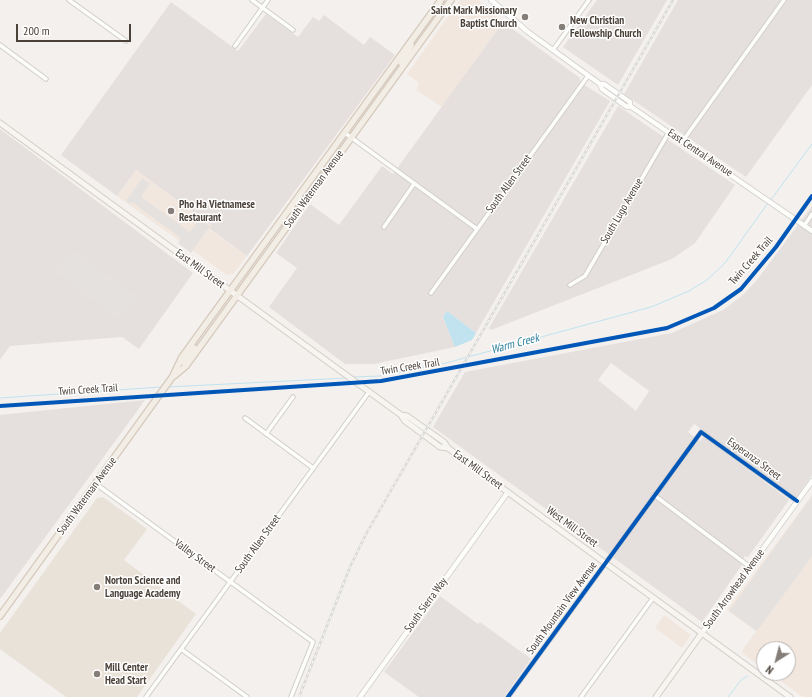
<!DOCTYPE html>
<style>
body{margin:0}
#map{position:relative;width:812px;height:697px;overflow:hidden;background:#f3f0ed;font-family:"PT Sans Narrow",sans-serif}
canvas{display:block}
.north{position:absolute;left:756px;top:641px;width:40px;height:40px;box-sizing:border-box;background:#fff;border:1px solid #b7b3b0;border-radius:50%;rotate:216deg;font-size:11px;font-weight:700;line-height:16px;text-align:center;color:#4a4139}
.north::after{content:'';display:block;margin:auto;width:14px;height:18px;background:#857e78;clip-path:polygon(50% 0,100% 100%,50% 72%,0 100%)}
.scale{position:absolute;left:16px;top:24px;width:115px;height:18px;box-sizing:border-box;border:2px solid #4a4139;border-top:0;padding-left:5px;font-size:12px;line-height:14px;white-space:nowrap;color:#4a4139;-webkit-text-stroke:3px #fff;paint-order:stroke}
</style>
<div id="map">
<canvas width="812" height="697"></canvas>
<div class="north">N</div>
<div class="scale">200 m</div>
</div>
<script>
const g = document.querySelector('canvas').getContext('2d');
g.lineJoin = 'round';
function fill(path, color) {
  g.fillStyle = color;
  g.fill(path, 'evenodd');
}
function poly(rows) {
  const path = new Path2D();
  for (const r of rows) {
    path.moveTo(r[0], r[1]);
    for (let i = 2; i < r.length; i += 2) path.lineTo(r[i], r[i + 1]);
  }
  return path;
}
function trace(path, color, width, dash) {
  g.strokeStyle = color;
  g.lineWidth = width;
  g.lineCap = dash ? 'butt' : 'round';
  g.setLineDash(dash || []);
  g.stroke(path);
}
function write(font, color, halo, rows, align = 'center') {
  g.font = font + ' "PT Sans Narrow",sans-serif';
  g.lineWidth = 3;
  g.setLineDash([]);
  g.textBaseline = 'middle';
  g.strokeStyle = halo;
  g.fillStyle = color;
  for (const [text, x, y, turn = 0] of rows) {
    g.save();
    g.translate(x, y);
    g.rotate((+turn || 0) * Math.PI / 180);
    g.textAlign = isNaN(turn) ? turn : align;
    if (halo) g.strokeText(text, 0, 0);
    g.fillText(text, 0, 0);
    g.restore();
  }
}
fill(poly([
 [460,0,478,0,503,22,442,107,416,90,419,83,407,74],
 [136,170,212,226,210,230,247,256,233,274,227,275,117,196],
 [812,495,812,697,803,697,770,673,788,673,788,649,764,649,764,669,741,652,756,631,727,610],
 [664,615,691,635,682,648,655,628]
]), '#f2e7de');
fill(poly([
 [597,0,667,0,618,85,563,47],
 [678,0,812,0,812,85,746,177,624,94],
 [171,2,238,51,266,14,298,37,313,17,319,21,324,15,364,45,370,37,395,55,247,256,210,229,211,225,136,170,117,196,61,155],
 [503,22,580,78,580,81,586,86,610,101,476,333,447,311,443,317,455,347,374,364,345,364,269,307,297,268,276,253,310,204,339,225,382,166,393,174],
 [618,106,735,185,695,243,672,259,491,330,489,328],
 [0,129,193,273,139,349,122,337,10,346,0,360],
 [812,206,812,475,796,498,694,424,688,432,700,441,704,437,789,500,748,557,745,556,741,562,742,565,702,622,433,427,465,372,672,333,723,310,744,294,757,280],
 [611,363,649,391,636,411,598,380],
 [145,400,71,502,0,599,0,415],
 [440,596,478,624,480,622,531,659,504,697,419,697,384,672]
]), '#e5e0dd');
fill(poly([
 [103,497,147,529,124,560,196,614,137,697,66,697,0,649,0,633,97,498]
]), '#e9e2d9');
fill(poly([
 [142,178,150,184,141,197,190,232,198,221,203,222,210,226,191,253,178,243,181,238,132,202,130,204,126,201],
 [72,248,138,297,120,321,54,272],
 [812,496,812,556,757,631,729,611]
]), '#e5e1de');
fill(poly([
 [447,311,476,333,472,340,455,347,443,317]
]), '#c0e3ef');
trace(poly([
 [770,201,812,144],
 [354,377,380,376,446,363,651,307,689,291,707,280,725,263,768,203],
 [168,387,347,378],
 [0,398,161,387],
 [728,697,742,679,748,676]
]), '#c0e3ef', 1);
const minor = poly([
 [69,0,126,41],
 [252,0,293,30],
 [0,45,46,79],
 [235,46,268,0],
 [553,50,589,0],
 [345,133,477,229],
 [682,142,784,0],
 [804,226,812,214],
 [384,227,414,184],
 [570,285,585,276,669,132],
 [431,293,588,76],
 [245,418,313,468],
 [266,434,293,397],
 [96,484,313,642,291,697],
 [654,495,750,567],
 [181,649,247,697],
 [146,697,369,392],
 [508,697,701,432,797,501],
 [581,697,653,598]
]);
const tertiary = poly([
 [491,0,528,32,600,84,602,89,627,107,630,106],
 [600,84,604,84,630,102,630,106,812,231],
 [702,633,812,481],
 [360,697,508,492]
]);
const secondary = poly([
 [0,123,401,415,405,421,424,435,440,447,448,448],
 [401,415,407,416,444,442,448,448,491,480,790,697],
 [656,697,702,633]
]);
const primary = poly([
 [403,66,401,62,411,45],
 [186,366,184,362,194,348],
 [174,376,186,366,451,0],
 [0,616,173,376,182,357,441,0]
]);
trace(minor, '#d1cecb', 5.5);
trace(tertiary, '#d1cecb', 6);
trace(secondary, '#d3cdc6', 7);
trace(primary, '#d5c9bc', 8);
trace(minor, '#fdfdfc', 3.5);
trace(tertiary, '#fdfdfc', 4.5);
trace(secondary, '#f7f5f1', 5);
trace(primary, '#f2ede5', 5.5);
const rail = poly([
 [299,697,350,567,366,534,673,0]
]);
trace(rail, '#dadad9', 2.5);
trace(rail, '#fff', 1, [3]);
trace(poly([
 [0,406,381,381,667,328,714,308,741,289,776,247,812,196],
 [508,697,701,432,797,501]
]), '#0057b8', 4);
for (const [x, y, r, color] of [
 [525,17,4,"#857e78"],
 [562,27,4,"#857e78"],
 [171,211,4,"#857e78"],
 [97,587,4,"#857e78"],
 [97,674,4,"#857e78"]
]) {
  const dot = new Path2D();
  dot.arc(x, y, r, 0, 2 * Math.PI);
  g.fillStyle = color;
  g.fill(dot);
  trace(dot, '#fff', 1.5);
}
write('bold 11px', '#4a4139', '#fff', [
 ["Saint Mark Missionary",517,11,"right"],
 ["Baptist Church",517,24,"right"],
 ["New Christian",570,21],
 ["Fellowship Church",570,34],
 ["Pho Ha Vietnamese",179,205],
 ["Restaurant",179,218],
 ["Norton Science and",105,581],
 ["Language Academy",105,594],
 ["Mill Center",105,668],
 ["Head Start",105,681]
], 'left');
write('11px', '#4a4139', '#fff', [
 ["East Central Avenue",700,153,34],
 ["South Allen Street",509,184,-54],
 ["South Waterman Avenue",314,189,-54],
 ["South Lugo Avenue",622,211,-60],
 ["Twin Creek Trail",751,261,-49],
 ["East Mill Street",200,269,36],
 ["Twin Creek Trail",410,367,-9],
 ["Twin Creek Trail",88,390,-4],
 ["Esperanza Street",754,459,36],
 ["East Mill Street",478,470,36],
 ["South Waterman Avenue",87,496,-54],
 ["West Mill Street",572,527,36],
 ["South Allen Street",258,544,-54],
 ["Valley Street",195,556,36],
 ["South Arrowhead Avenue",734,589,-54],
 ["South Sierra Way",426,605,-54],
 ["South Mountain View Avenue",562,608,-54]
]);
write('italic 12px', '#2d7f9d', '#fff', [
 ["Warm Creek",515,344,-15]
]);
</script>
